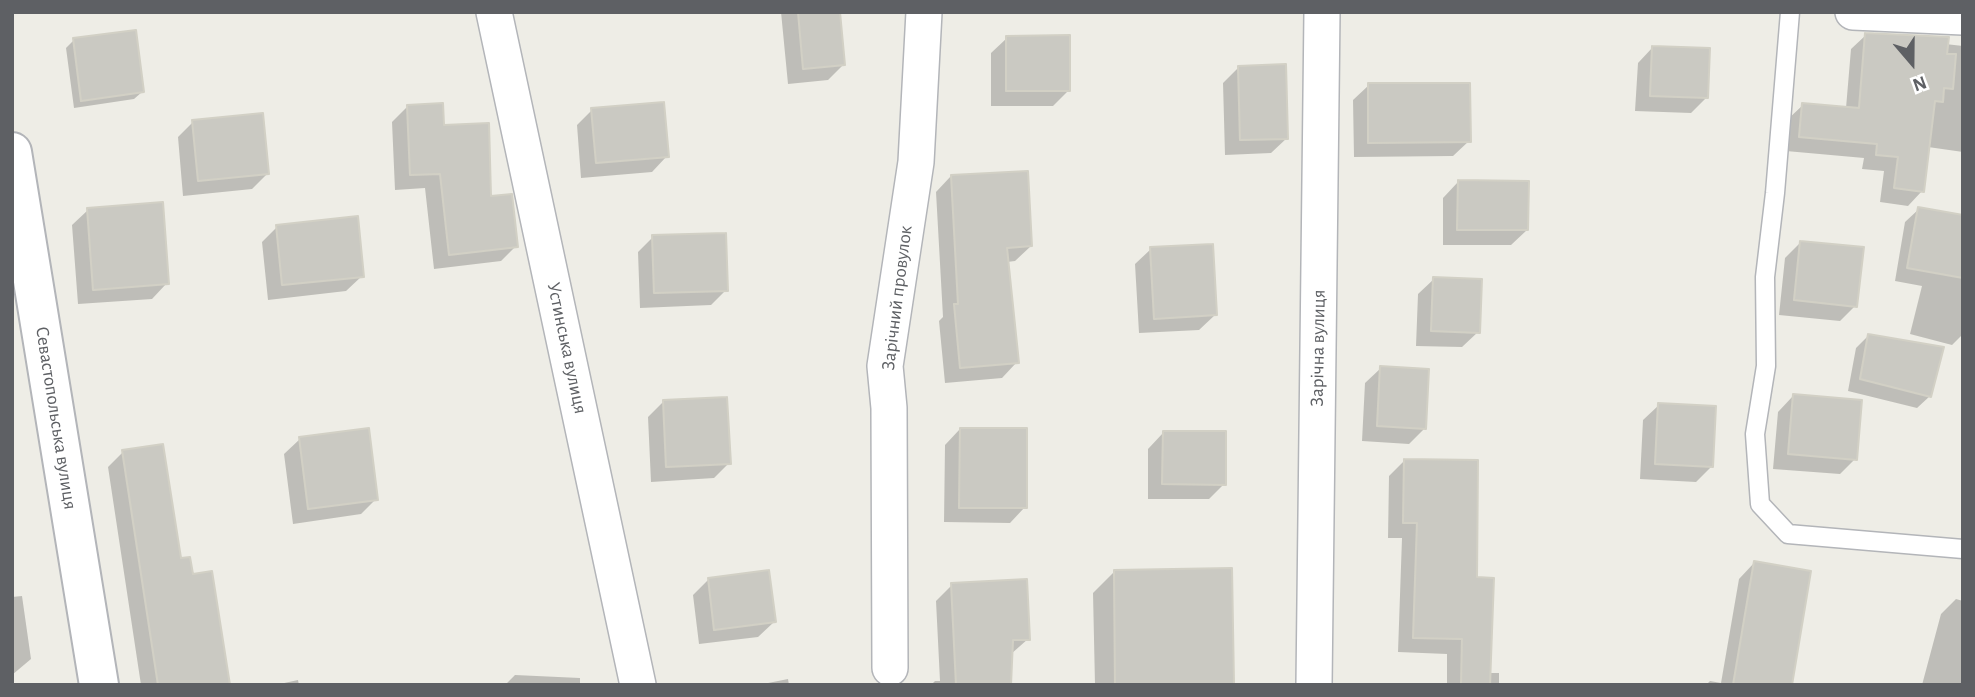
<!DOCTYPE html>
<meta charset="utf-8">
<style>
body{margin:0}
#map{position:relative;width:1975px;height:697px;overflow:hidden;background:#eeede6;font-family:"Alegreya Sans",sans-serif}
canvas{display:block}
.frame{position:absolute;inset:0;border:14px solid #5e6064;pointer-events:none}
.north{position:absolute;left:1877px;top:28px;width:70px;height:70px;-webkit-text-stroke:5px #fff;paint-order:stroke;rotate:160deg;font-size:19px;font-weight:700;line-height:28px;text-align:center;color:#5e6064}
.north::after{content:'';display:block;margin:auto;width:24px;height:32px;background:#5e6064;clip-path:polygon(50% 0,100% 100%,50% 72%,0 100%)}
</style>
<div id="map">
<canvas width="1975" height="697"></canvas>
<div class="frame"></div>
<div class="north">N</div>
</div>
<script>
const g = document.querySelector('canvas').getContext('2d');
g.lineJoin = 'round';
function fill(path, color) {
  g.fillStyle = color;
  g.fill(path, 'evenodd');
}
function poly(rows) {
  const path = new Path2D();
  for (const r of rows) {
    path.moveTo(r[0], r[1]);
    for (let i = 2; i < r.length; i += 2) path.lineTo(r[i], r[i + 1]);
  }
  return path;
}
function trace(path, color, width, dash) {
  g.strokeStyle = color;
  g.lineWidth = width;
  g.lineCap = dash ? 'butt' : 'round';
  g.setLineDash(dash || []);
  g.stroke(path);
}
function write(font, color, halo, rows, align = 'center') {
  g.font = font + ' "Alegreya Sans",sans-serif';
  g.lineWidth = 7;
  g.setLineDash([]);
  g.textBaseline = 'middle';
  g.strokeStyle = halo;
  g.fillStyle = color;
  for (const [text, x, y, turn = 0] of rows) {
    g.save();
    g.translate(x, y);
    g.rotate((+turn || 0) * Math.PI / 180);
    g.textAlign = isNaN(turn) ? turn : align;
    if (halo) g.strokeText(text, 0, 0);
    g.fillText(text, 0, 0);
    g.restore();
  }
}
fill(poly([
 [781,12,838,12,843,65,828,80,788,84],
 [1866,35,1963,46,1963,152,1928,147,1922,191,1908,206,1880,202,1884,171,1862,169,1864,158,1786,151,1788,119,1803,105,1846,108,1851,49],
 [1007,38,1069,90,1053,106,991,106,991,53],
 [74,40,142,92,134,99,74,108,66,48],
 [1653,47,1706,98,1691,113,1635,111,1638,63],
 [1238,68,1287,138,1271,153,1225,155,1223,83],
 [1369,85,1469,141,1453,156,1354,157,1353,100],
 [408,106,442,126,490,198,516,246,501,261,434,269,425,188,395,190,392,122],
 [592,110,667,156,652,172,581,178,577,125],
 [193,122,267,174,252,189,183,196,178,137],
 [951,176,1031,246,1015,261,1007,262,1017,362,1002,378,945,383,939,321,943,317,936,192],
 [1458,182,1527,230,1511,245,1443,245,1443,198],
 [1919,209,1963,217,1963,334,1952,345,1910,334,1922,286,1895,281,1905,222],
 [88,210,167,283,152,299,78,304,72,225],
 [277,227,362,276,346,291,268,300,262,242],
 [653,237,726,290,711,305,640,308,638,252],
 [1801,242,1855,306,1840,321,1779,315,1785,258],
 [1151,249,1215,315,1199,330,1139,333,1135,264],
 [1434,279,1478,332,1462,347,1416,346,1418,294],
 [1868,336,1930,396,1917,408,1848,391,1856,348],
 [1381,368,1424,429,1409,444,1362,441,1365,383],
 [1793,396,1855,459,1840,474,1773,469,1778,412],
 [663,402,729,463,714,478,651,482,648,417],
 [1659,405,1711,467,1696,482,1640,479,1643,420],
 [960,429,1025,507,1010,523,944,522,945,445],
 [1163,433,1224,484,1209,499,1148,499,1148,449],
 [300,439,376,499,361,514,293,524,284,454],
 [123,452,180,560,191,576,230,685,141,685,108,467],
 [1404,461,1475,579,1489,673,1499,673,1499,685,1447,685,1447,654,1398,652,1402,538,1388,538,1389,476],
 [1754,563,1768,685,1706,685,1710,681,1721,683,1739,579],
 [1114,572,1232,685,1095,685,1093,593],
 [708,580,774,622,758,637,699,644,693,595],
 [952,585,1028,639,1011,654,1010,685,931,685,935,681,940,681,936,601],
 [22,596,31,659,12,675,12,597],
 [1956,599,1963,601,1963,685,1922,685,1941,614],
 [515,675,580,678,580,685,505,685],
 [788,679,789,685,758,685],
 [298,680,299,685,275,685]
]), '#0003');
const building = poly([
 [798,12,840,12,845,65,803,69,798,12],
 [136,30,144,92,81,101,73,38,136,30],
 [1865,33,1949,37,1947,54,1956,54,1953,89,1944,88,1943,102,1935,101,1924,192,1894,188,1898,157,1876,155,1877,144,1799,137,1802,103,1859,108,1865,33],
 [1070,35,1070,91,1006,91,1006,36,1070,35],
 [1652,46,1710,48,1708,98,1650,96,1652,46],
 [1286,64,1288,139,1240,140,1238,66,1286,64],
 [1368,83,1470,83,1471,142,1368,143,1368,83],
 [664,102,669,157,596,163,591,108,664,102],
 [443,103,444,125,489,123,491,196,512,194,518,247,449,255,440,174,410,175,407,105,443,103],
 [263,113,269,174,198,181,192,120,263,113],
 [1028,171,1032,246,1007,248,1019,363,960,368,954,304,958,304,951,175,1028,171],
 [1458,180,1529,181,1528,230,1457,230,1458,180],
 [163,202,169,284,93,290,87,208,163,202],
 [1918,207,1963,215,1963,278,1907,268,1918,207],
 [358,216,364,277,282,285,276,225,358,216],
 [726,233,728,291,654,293,652,235,726,233],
 [1800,241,1864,247,1857,307,1794,300,1800,241],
 [1213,244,1217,315,1154,319,1150,247,1213,244],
 [1433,277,1482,279,1480,333,1431,331,1433,277],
 [1868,334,1944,347,1931,397,1860,379,1868,334],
 [1380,366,1429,369,1426,429,1377,426,1380,366],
 [1793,394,1862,400,1857,460,1788,454,1793,394],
 [727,397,731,464,666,467,663,400,727,397],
 [1658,403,1716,406,1713,467,1655,464,1658,403],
 [369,428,378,500,308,509,299,437,369,428],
 [960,428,1027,428,1027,508,959,508,960,428],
 [1163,431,1226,431,1226,485,1162,484,1163,431],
 [163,444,181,558,190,557,193,574,212,571,230,685,158,685,122,450,163,444],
 [1404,459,1478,460,1477,577,1494,578,1490,685,1461,685,1462,639,1413,638,1417,523,1403,523,1404,459],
 [1754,561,1811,571,1792,685,1733,685,1754,561],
 [1232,568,1234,685,1115,685,1114,570,1232,568],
 [769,570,776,622,714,630,708,578,769,570],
 [1027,579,1030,640,1013,640,1011,685,956,685,951,583,1027,579]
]);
fill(building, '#cac9c2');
trace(building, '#d2d0c5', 2);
const service = poly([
 [1790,12,1775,193,1765,277,1766,366,1755,434,1760,504,1788,534,1963,549]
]);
const minor = poly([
 [494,12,638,685],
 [1853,12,1963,17],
 [890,668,889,408,885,366,916,162,924,12],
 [1314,685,1322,12]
]);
const tertiary = poly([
 [12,152,99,685]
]);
trace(service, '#b3b5b9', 21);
trace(minor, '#b3b5b9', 38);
trace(tertiary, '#b3b5b9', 42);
trace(service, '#fff', 18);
trace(minor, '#fff', 35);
trace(tertiary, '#fff', 38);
write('19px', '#5e6064', '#fff', [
 ["Зарічний провулок",897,298,-83],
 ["Устинська вулиця",567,348,78],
 ["Зарічна вулиця",1318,348,-89],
 ["Севастопольська вулиця",56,418,81]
]);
</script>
